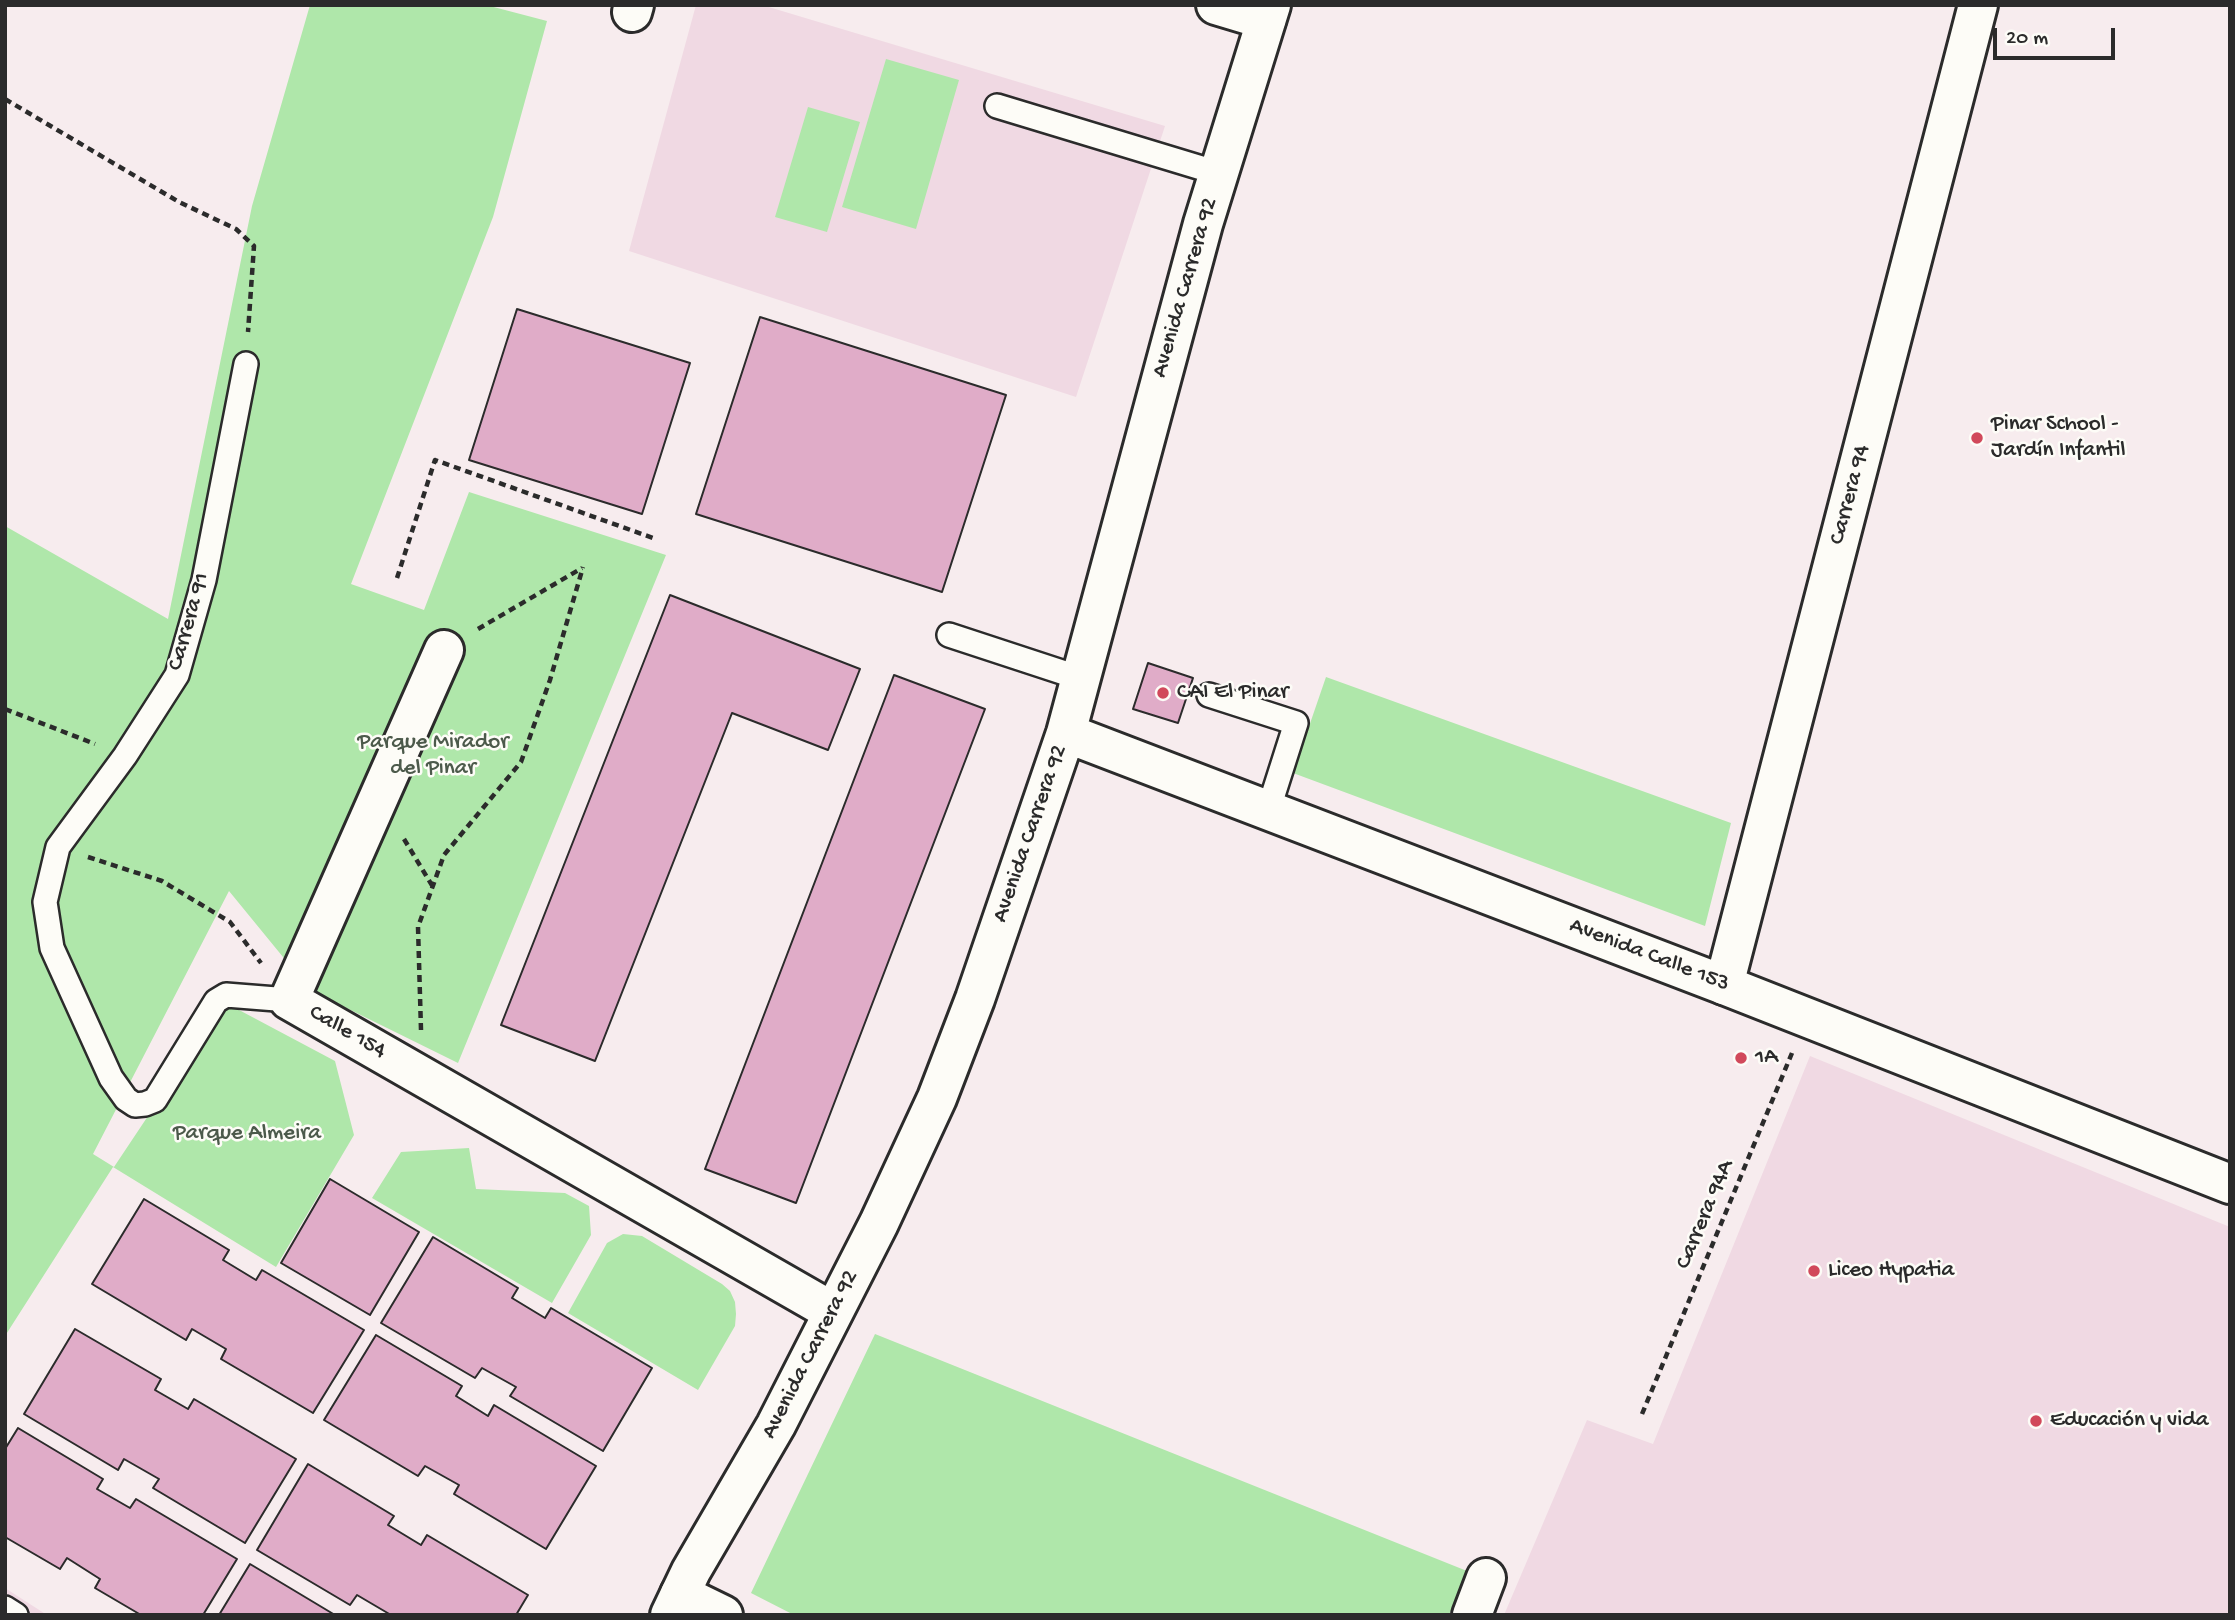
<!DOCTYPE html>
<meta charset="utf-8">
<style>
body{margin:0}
#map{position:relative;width:2235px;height:1620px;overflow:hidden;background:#f7ecee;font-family:"Gochi Hand",sans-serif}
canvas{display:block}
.frame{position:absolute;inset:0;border:7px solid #2b2b2b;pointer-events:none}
.scale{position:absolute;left:1993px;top:28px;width:122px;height:32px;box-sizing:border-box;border:4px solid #2b2b2b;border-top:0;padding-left:9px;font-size:21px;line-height:24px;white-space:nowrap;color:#2b2b2b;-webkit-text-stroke:5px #fdfcf7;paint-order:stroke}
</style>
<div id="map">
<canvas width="2235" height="1620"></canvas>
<div class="frame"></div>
<div class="scale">20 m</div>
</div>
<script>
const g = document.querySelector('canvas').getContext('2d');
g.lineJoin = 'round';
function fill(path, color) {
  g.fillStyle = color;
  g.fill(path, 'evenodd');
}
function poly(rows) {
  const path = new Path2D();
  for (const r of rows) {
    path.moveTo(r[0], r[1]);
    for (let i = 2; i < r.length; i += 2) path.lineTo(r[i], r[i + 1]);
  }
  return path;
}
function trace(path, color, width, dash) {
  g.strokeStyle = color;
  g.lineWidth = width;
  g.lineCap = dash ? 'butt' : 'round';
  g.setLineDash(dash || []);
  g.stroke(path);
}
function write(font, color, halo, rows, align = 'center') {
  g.font = font + ' "Gochi Hand",sans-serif';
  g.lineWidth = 5;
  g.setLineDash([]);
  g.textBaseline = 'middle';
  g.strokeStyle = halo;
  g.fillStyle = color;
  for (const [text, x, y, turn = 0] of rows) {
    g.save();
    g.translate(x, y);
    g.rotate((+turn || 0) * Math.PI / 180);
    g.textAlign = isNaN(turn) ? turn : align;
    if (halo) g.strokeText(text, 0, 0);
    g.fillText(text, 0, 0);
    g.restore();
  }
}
fill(poly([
 [696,5,762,5,1165,126,1076,397,629,251],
 [1810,1056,2230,1227,2230,1615,1504,1615,1587,1420,1653,1444],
 [5,1588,47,1615,5,1615]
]), '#f0d9e3');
fill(poly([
 [310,5,486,5,547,21,493,217,351,584,424,610,469,492,666,555,458,1063,310,990,229,891,93,1154,114,1167,224,1002,335,1061,354,1135,276,1267,113,1167,5,1336,5,526,168,619,252,206],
 [886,59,959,80,916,229,842,207],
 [808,107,860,122,827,232,775,217],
 [1326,677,1731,823,1705,926,1293,773],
 [469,1148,476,1189,565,1193,589,1206,591,1235,552,1303,372,1198,401,1152],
 [623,1234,642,1236,722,1284,730,1291,735,1302,736,1314,735,1326,698,1390,568,1313,607,1243],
 [875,1334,1467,1571,1449,1615,794,1615,751,1593]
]), '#afe7aa');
const building = poly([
 [517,309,690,363,642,514,469,460,517,309],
 [760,317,1006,395,942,592,696,514,760,317],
 [670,595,860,669,828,750,732,713,595,1061,501,1025,670,595],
 [1148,663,1193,678,1178,723,1133,709,1148,663],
 [894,675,985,709,796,1203,705,1169,894,675],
 [330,1179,419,1232,370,1315,281,1263,330,1179],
 [144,1199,229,1250,223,1260,256,1280,262,1270,364,1330,313,1413,221,1359,226,1349,192,1329,186,1340,92,1284,144,1199],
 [433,1237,518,1288,512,1298,545,1318,551,1308,652,1368,603,1451,510,1396,516,1387,482,1368,475,1378,381,1323,433,1237],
 [75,1329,161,1379,155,1390,188,1409,194,1399,296,1459,245,1543,153,1488,159,1479,124,1459,118,1470,24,1414,75,1329],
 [376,1335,462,1386,456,1396,488,1416,494,1405,596,1466,546,1549,454,1494,459,1485,425,1466,418,1476,324,1420,376,1335],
 [18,1428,103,1479,97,1489,130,1508,136,1499,237,1559,203,1615,141,1615,95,1588,100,1579,67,1558,60,1569,5,1537,5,1449,18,1428],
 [308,1464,394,1516,388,1525,421,1545,427,1535,528,1595,516,1615,391,1615,357,1595,350,1605,257,1550,308,1464],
 [250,1564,335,1615,219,1615,250,1564]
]);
fill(building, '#e0acc8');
trace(building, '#2b2b2b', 2);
const service = poly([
 [997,106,1218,173],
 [246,364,204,580,177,675,125,756,58,847,45,902,52,948,111,1078,126,1099,135,1105,145,1104,155,1100,216,1001,226,995,289,1000],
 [949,635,1080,678],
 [1209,695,1296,723,1268,811],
 [5,1608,16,1615]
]);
const minor = poly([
 [1216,5,1266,20],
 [632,12,634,5],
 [444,650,289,1000,833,1312],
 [1724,985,1978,5],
 [1472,1615,1486,1578]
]);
const tertiary = poly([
 [680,1594,723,1615]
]);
const secondary = poly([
 [1066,733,1724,985,2230,1184],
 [670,1615,691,1571,776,1425,879,1223,937,1098,975,999,1066,733,1203,224,1271,5]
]);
trace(service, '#2b2b2b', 28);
trace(minor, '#2b2b2b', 44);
trace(tertiary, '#2b2b2b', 44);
trace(secondary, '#2b2b2b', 44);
trace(poly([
 [5,99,179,202,236,229,254,246,248,332],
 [397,578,435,460,653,538],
 [478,629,582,568],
 [5,709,95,744],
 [404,839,433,887],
 [88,857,162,881,230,922,261,963],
 [421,1030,418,927,444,855,521,762,550,680,583,567],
 [1642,1414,1792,1053]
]), '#2b2b2b', 4.5, [7, 5]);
trace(service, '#fdfcf7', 23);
trace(minor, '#fdfcf7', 38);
trace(tertiary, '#fdfcf7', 38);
trace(secondary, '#fdfcf7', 38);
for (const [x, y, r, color] of [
 [1977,438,7,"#d1495b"],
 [1163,693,7,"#d1495b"],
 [1741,1058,7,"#d1495b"],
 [1814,1271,7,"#d1495b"],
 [2036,1421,7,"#d1495b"]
]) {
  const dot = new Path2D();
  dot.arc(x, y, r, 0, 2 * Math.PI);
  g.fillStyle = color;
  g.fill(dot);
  trace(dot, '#fdfcf7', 2.5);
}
write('23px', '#2b2b2b', '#fdfcf7', [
 ["Avenida Carrera 92",1186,288,-74],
 ["Carrera 94",1851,495,-75],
 ["Carrera 91",190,622,-74],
 ["Avenida Carrera 92",1031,834,-71],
 ["Avenida Calle 153",1649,956,21],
 ["Calle 154",347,1033,30],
 ["Carrera 94A",1706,1215,-67],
 ["Avenida Carrera 92",811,1355,-63]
]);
write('23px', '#2b2b2b', '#fdfcf7', [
 ["Pinar School -",1991,425],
 ["Jardín Infantil",1991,451],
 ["CAI El Pinar",1177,693],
 ["1A",1755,1058],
 ["Liceo Hypatia",1828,1271],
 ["Educación y vida",2050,1421]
], 'left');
write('23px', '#4c5a4b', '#fdfcf7', [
 ["Parque Mirador",433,743],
 ["del Pinar",433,769],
 ["Parque Almeira",247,1134]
]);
</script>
